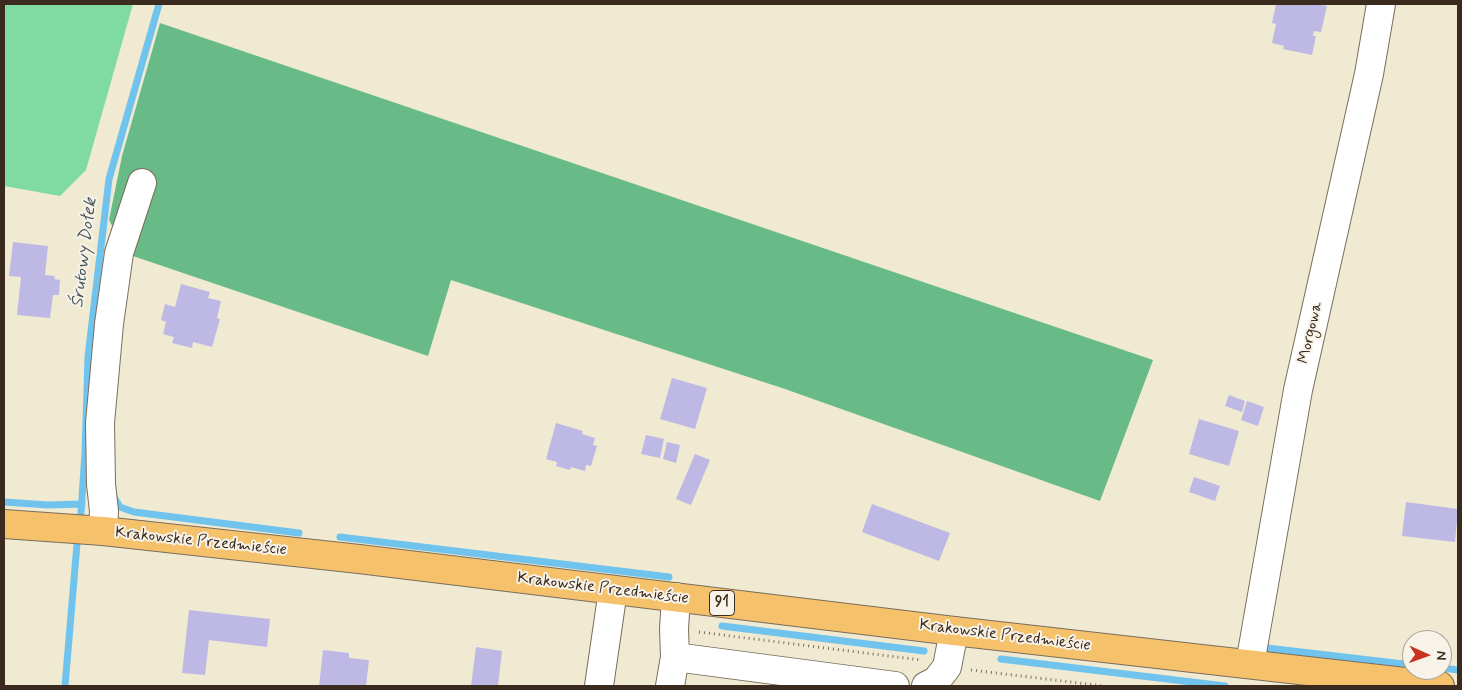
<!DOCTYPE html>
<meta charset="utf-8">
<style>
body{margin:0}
#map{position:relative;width:1462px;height:690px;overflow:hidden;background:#f0ead3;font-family:Mynerve,sans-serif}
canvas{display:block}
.frame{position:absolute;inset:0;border:5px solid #3b2a1e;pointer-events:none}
.north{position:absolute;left:1402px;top:630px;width:50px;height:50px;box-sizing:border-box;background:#f7f3e8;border:1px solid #aca397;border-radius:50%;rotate:92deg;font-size:14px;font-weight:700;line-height:20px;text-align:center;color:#3b2a1e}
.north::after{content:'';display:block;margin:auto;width:18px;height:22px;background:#c8321e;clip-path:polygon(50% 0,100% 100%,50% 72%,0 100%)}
</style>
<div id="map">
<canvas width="1462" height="690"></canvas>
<div class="frame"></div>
<div class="north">N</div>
</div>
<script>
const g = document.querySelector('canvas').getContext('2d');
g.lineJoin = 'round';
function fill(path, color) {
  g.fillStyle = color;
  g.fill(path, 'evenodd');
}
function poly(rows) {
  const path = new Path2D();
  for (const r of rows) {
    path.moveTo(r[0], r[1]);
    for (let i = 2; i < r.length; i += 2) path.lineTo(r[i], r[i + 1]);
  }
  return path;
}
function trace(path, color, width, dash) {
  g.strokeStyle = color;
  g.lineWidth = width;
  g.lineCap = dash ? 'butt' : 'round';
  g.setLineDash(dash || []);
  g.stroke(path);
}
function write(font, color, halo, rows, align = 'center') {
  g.font = font + ' Mynerve,sans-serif';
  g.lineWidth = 4;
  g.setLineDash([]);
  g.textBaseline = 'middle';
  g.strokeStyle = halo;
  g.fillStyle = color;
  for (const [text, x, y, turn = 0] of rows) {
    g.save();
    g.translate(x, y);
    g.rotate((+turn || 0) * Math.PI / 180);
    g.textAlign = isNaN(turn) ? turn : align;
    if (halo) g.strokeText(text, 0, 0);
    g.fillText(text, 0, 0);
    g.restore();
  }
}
fill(poly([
 [4,4,133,4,86,170,60,196,4,186]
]), '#80dba1');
fill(poly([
 [160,23,1153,360,1100,501,785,389,451,280,428,356,127,254,109,220,122,156]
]), '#68bb87');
trace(poly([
 [113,496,120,507,134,512,299,533],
 [4,502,48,505,82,504],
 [81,513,85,453,88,357,109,179,159,4],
 [340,537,669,577],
 [722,626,924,651],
 [1267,648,1412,665],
 [1001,659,1225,686],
 [1442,668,1458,670],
 [65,686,77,544]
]), '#70c3ec', 7);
fill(poly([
 [1276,4,1315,4,1327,6,1321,32,1314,31,1313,36,1316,36,1312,55,1283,49,1284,46,1272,43,1276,24,1272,23],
 [13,242,48,246,45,275,55,276,54,279,60,280,59,295,53,295,50,318,17,315,21,277,9,276],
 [181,284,210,292,208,298,221,301,217,318,220,319,212,347,193,342,192,348,172,343,174,337,163,334,166,322,161,320,165,304,175,307],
 [672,378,707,388,695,429,660,419],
 [1229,395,1245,401,1242,412,1225,406],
 [1247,401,1264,407,1258,426,1241,420],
 [1199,419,1239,431,1229,466,1189,454],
 [556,423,583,431,582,434,595,438,593,445,597,446,591,466,586,465,585,471,571,467,570,470,556,466,557,462,546,459],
 [646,435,664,439,660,458,641,454],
 [667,442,680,445,676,463,663,459],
 [695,454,710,460,691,505,676,499],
 [1194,477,1220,486,1215,501,1189,492],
 [1406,502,1458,509,1455,542,1402,536],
 [872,504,950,533,939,561,862,532],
 [189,610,270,619,267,647,209,640,205,675,182,673],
 [476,647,502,651,498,686,471,686],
 [323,650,349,653,349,658,369,660,366,686,319,686]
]), '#beb8e5');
const minor = poly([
 [103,531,104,511,101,484,100,423,109,324,119,253,142,183],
 [675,657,895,686],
 [1250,664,1298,390,1369,74,1381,4],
 [599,686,613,590],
 [670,686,675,657,674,629,676,597],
 [926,686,936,681,947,667,954,631]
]);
const major = poly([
 [4,524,103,531,359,559,954,631,1440,686]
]);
trace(minor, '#7a6d5d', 30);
trace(major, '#7a6d5d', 30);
trace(poly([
 [699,632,921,660],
 [971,670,1104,686]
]), '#7a6d5d', 3, [1, 4]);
trace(minor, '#fff', 28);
trace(major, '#f5c16b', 28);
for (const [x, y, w] of [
 [722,603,25]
]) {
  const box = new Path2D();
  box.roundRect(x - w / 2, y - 12.5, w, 25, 4);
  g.fillStyle = '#f7f3e8';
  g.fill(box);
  trace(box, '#3b2a1e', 1);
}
write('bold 15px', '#3b2a1e', null, [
 ["91",722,603]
]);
write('16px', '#3b2a1e', '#f7f3e8', [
 ["Morgowa",1311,333,-77],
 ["Krakowskie Przedmieście",201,542,6],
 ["Krakowskie Przedmieście",603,589,7],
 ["Krakowskie Przedmieście",1005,636,7]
]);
write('italic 18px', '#4b585c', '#f7f3e8', [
 ["Śrutowy Dołek",85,253,-83]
]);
</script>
